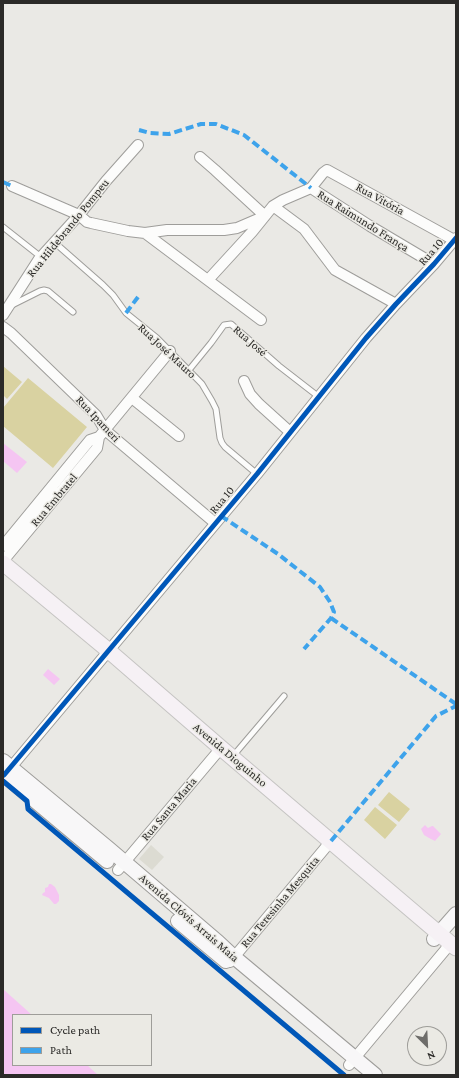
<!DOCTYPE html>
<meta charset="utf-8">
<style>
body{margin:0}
#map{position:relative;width:459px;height:1078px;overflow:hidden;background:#eae9e5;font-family:"Crimson Pro",serif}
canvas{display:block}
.frame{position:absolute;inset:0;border:4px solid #2b2a28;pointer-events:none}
.legend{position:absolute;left:12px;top:1014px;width:140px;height:52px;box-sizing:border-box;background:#ebeae4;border:1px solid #9e9d99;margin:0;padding:5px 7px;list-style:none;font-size:12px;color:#2b2a28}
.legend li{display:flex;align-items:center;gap:8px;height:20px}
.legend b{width:20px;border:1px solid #9e9d99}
.north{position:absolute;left:407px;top:1026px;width:40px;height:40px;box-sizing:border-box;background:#ebeae4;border:1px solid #9e9d99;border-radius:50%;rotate:156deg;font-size:11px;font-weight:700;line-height:16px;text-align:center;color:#2b2a28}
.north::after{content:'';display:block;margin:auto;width:14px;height:18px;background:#6e6d6a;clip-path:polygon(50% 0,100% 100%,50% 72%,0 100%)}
</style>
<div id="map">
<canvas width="459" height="1078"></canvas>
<div class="frame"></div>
<ul class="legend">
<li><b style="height:5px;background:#0057b8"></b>Cycle path</li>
<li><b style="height:5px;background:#3ea3eb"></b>Path</li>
</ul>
<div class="north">N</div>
</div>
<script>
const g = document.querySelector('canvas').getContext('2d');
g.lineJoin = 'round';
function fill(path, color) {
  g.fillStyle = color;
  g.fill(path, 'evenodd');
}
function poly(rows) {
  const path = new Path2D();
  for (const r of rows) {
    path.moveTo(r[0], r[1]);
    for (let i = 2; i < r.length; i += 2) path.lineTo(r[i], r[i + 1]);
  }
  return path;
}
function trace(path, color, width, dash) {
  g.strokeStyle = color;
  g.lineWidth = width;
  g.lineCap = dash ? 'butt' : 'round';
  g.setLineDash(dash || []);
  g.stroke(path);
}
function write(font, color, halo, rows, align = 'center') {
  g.font = font + ' "Crimson Pro",serif';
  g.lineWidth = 3;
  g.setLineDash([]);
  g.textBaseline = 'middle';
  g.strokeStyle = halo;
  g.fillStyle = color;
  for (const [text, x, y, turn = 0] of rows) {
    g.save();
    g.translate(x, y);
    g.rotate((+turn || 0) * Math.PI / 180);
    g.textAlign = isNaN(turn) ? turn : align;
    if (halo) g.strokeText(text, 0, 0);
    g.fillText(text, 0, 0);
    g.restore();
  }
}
fill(poly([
 [151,845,164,857,152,870,139,859]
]), '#dcdbd2');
fill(poly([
 [3,366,22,382,7,399,3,395],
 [28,378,87,427,53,468,3,426,3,408],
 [389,792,410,809,399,822,378,805],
 [375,807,397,825,385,839,364,820]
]), '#d9d2a1');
fill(poly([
 [3,443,27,462,17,473,3,461],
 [48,669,60,679,54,685,43,675],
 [425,825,428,828,432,826,433,826,441,834,435,841,429,838,424,835,421,829],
 [49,884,51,884,55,887,59,895,59,901,56,904,54,904,49,898,42,895,43,893,45,892,45,888,48,887],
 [3,989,32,1015,13,1015,13,1065,87,1065,98,1075,3,1075]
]), '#f5c5f2');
const lane = poly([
 [3,227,41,257],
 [54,242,103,285,113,295,126,313,157,338,202,384,212,401,216,409,220,438,222,443,225,447,257,474],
 [12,305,40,291,44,290,48,291,73,312],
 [189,370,211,343,224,325,231,324,279,366,319,397],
 [233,756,284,696]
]);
const street = poly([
 [12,186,79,215,87,222,91,223,128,231,145,233,261,320],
 [311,188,370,226,434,264],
 [273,206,304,229,335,270,396,304],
 [145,233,167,230,224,230,237,228,265,216,215,170,200,157],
 [208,280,252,232,273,206,283,200,311,188,323,173,327,170,454,240],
 [3,315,39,259,79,215,106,181,138,145],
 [3,327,11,333,96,415,105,430,215,523],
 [244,381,250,394,259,404,290,432],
 [132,398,179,436],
 [3,546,90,440,99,437,170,351],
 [3,561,97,448,99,437],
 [7,772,257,474,366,338,396,304,434,264,456,238],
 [118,870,221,748],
 [230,962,331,841],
 [349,1065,446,949]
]);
const secondary = poly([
 [3,761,109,849,218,942,234,957,375,1075],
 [3,774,107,861],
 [178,921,226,961],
 [434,939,456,914]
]);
const primary = poly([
 [3,563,109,651,221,748,456,948]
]);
trace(lane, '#9e9d9a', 7);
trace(street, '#9e9d9a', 12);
trace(secondary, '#9e9d9a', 16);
trace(primary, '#c5c4c2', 17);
trace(lane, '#fcfcfb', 5);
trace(street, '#fcfcfb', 10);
trace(secondary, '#f8f7f8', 14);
trace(primary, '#f6f1f5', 15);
trace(poly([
 [139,130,150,133,169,134,201,124,216,124,244,135,311,188],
 [3,182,12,186],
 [126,313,138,297],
 [221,516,278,554,320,587,330,602,334,612,331,618,304,649],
 [331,618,456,704],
 [331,841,436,716,456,706]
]), '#3ea3eb', 4, [8, 4]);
trace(poly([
 [4,775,257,474,366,338,396,304,434,264,456,238],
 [3,781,27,801,28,809,344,1075]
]), '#0057b8', 5);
write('12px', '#2b2a28', '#ebeae4', [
 ["Rua Vitória",380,199,29],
 ["Rua Raimundo França",363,221,32],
 ["Rua Hildebrando Pompeu",68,228,-51],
 ["Rua 10",431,252,-49],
 ["Rua José",250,341,41],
 ["Rua José Mauro",167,351,43],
 ["Rua Ipameri",98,419,47],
 ["Rua Embratel",54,500,-50],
 ["Rua 10",222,500,-50],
 ["Avenida Dioguinho",230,755,40],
 ["Rua Santa Maria",169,809,-50],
 ["Rua Teresinha Mesquita",280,902,-50],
 ["Avenida Clóvis Arrais Maia",189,918,41]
]);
</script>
